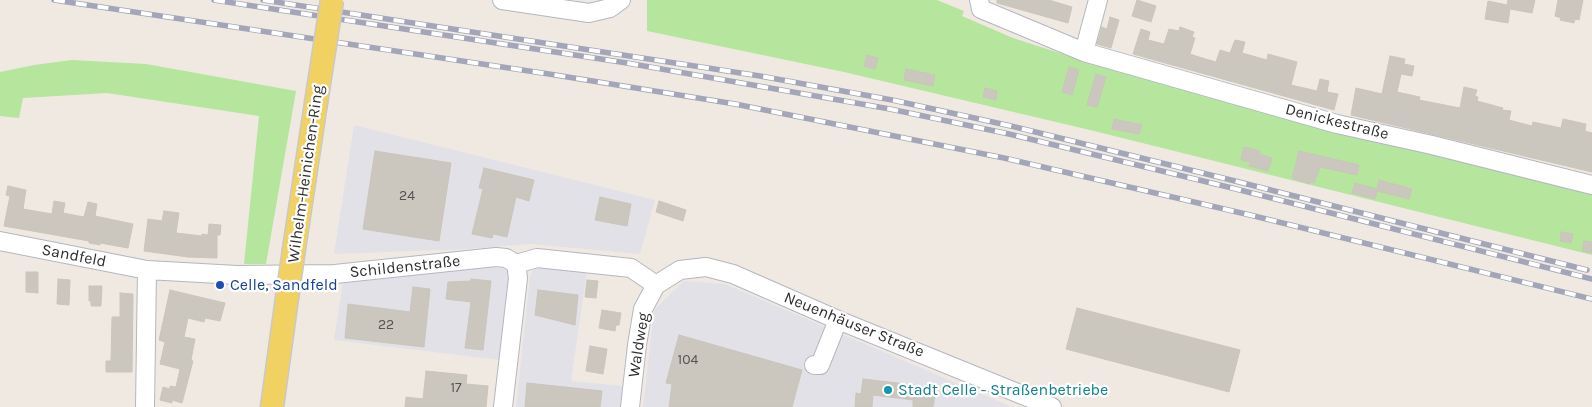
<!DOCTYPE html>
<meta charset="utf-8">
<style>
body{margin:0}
canvas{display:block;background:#efe9e1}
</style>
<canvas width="1592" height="407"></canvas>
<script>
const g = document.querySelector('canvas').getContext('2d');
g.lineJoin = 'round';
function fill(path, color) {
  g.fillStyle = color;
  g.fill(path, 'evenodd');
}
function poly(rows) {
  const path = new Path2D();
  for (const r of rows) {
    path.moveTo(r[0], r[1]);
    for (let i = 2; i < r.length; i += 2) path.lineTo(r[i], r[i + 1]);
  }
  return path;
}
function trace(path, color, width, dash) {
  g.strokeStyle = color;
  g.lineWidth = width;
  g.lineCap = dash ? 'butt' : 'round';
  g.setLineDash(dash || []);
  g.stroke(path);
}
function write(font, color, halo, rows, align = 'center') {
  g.font = font + ' Karla,sans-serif';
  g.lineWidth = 4.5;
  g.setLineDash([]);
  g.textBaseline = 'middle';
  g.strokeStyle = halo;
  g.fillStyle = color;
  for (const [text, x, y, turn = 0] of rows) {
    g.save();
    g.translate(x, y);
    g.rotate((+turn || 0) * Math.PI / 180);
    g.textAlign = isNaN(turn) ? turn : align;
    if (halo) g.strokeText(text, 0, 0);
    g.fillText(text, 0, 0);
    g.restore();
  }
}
fill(poly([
 [354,125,655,200,640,254,530,244,467,249,334,254],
 [543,266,587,271,571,381,623,386,621,407,516,407,530,276,534,268],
 [493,267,505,269,510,276,500,360,334,340,343,282],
 [684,281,725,284,1012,407,643,407,654,310]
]), '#e3e1e8');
fill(poly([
 [647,0,937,0,964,11,962,16,1013,38,1097,65,1592,193,1592,255,1090,130,844,72,647,31],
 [72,60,146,64,296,91,266,264,244,264,259,116,107,93,23,98,19,118,0,116,0,72,34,65]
]), '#b6e59e');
const building = poly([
 [997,0,1049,0,1072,7,1068,23,997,3,997,0],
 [1137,0,1156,6,1151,22,1132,16,1137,0],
 [1508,0,1535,0,1532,13,1510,9,1508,23,1485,19,1488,1,1507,5,1508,0],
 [1558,0,1583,0,1579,20,1575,19,1574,23,1560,20,1561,18,1555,16,1558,0],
 [1110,17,1119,20,1111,48,1097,44,1102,27,1107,29,1110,17],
 [1180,27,1194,32,1192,37,1195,38,1190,54,1199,57,1216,62,1220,50,1230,53,1235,40,1245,42,1242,53,1267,60,1268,54,1297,62,1291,85,1317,91,1320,79,1329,81,1327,92,1338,94,1334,110,1133,54,1141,29,1150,32,1148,40,1164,44,1169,29,1179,31,1180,27],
 [867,55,878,58,875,69,864,66,867,55],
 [1390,56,1405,59,1404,64,1414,66,1412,76,1401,74,1397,92,1420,97,1419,100,1460,108,1464,87,1477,90,1475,96,1478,97,1477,101,1503,108,1502,110,1511,111,1509,120,1532,126,1533,122,1561,128,1563,119,1586,124,1585,131,1592,133,1592,172,1351,115,1356,88,1382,94,1390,56],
 [1069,67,1079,70,1072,95,1062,92,1069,67],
 [906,69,935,75,933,86,904,80,906,69],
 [1096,74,1106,77,1097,107,1087,105,1096,74],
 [985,88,997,91,996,100,983,97,985,88],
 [1114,119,1142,125,1139,134,1112,129,1114,119],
 [1244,147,1260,151,1259,154,1272,158,1268,171,1249,166,1250,162,1241,160,1244,147],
 [375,151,451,163,439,241,363,229,375,151],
 [1299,151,1359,165,1357,175,1320,167,1314,183,1310,182,1309,184,1292,178,1299,151],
 [484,168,534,180,529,201,516,197,507,237,493,234,492,238,472,234,483,189,479,188,484,168],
 [1379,180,1412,189,1409,199,1377,191,1375,199,1352,193,1355,183,1377,189,1379,180],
 [8,186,26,190,23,209,52,214,54,201,65,203,63,213,84,217,88,202,97,204,95,216,133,224,128,248,100,243,100,245,89,243,89,241,4,226,10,196,6,195,8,186],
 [600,197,631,204,627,226,595,220,600,197],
 [659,201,686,210,683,221,656,212,659,201],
 [164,211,179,213,176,233,202,236,202,234,208,235,209,224,221,225,220,235,217,235,217,258,188,257,144,251,148,219,162,221,164,211],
 [1561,232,1573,234,1571,243,1560,241,1561,232],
 [1584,241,1592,242,1592,253,1582,251,1584,241],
 [26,272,38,272,38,293,26,292,26,272],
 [58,279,70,280,69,305,57,304,58,279],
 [471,279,491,281,483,350,465,348,471,302,446,299,448,282,471,281,471,279],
 [587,280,598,281,596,298,585,297,587,280],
 [89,286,102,286,101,306,91,306,91,301,89,301,89,286],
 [413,287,430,289,424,347,345,338,348,304,410,312,413,287],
 [170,290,225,303,220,321,205,318,204,322,188,318,184,337,195,339,191,360,193,361,182,403,172,400,172,403,160,400,163,387,170,389,170,386,176,387,180,369,160,364,165,342,159,340,170,290],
 [538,290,578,295,575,325,535,315,538,290],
 [120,293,133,294,132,372,106,372,106,361,111,361,112,317,120,317,120,293],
 [1077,308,1240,350,1229,392,1066,349,1077,308],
 [602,310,621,313,619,325,616,325,615,331,599,328,602,310],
 [679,335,802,370,792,407,669,407,672,384,666,383,679,335],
 [590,346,607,349,603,374,586,371,590,346],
 [426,371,467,375,466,384,488,386,486,407,405,407,406,397,423,399,426,371],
 [863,379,915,385,914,394,935,396,933,407,913,407,913,400,873,395,872,407,855,407,856,393,861,394,863,379],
 [527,383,602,391,600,407,525,407,527,383]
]);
fill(building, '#cbc7bf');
trace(building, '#cbc5ba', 1);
const minor = poly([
 [502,0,589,13,610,8,621,0],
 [979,0,981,9,1084,52,1337,124,1432,145,1592,185],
 [1084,52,1098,0],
 [0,241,147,270,237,275,335,274,496,257,506,258,516,264,518,278,503,407],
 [516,264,537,258,631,268,656,285],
 [814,365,820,365,838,320],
 [145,407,147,270],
 [630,407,637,345,643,309,656,285,680,270,706,267,733,274,838,320,1052,407]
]);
const major = poly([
 [294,249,316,103],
 [272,407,287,298]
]);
trace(minor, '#b4b7c1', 20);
trace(major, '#c9c9c9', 25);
trace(minor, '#fff', 18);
trace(major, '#f2d163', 22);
const rail = poly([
 [54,0,549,74,735,104,1004,158,1250,215,1592,299],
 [214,0,627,63,890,109,1009,134,1232,188,1592,279],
 [263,0,760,76,892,100,1011,126,1235,181,1587,270]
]);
trace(rail, '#a3a6b8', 5.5);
trace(rail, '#fff', 4, [11]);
const majorBridge = poly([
 [316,103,332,0],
 [287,298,294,249]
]);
trace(majorBridge, '#c9c9c9', 25, []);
trace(majorBridge, '#f2d163', 22);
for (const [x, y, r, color] of [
 [220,285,5,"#1a4fb4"],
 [888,390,5,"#0f9aa8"]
]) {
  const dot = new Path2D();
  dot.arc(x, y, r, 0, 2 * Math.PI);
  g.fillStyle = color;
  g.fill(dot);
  trace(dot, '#fff', 2);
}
write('14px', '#555452', null, [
 ["24",407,196],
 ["22",386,325],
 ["104",688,360],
 ["17",456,388]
]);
write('16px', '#2e2e2e', '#fff', [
 ["Denickestraße",1337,122,14],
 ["Wilhelm-Heinichen-Ring",306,174,-82],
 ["Sandfeld",74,256,11],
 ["Schildenstraße",405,267,-6],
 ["Neuenhäuser Straße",854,325,22],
 ["Waldweg",639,345,-81]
]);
write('16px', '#164399', '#fff', [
 ["Celle, Sandfeld",230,285]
], 'left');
write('16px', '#0d838f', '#fff', [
 ["Stadt Celle - Straßenbetriebe",898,390]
], 'left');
</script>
